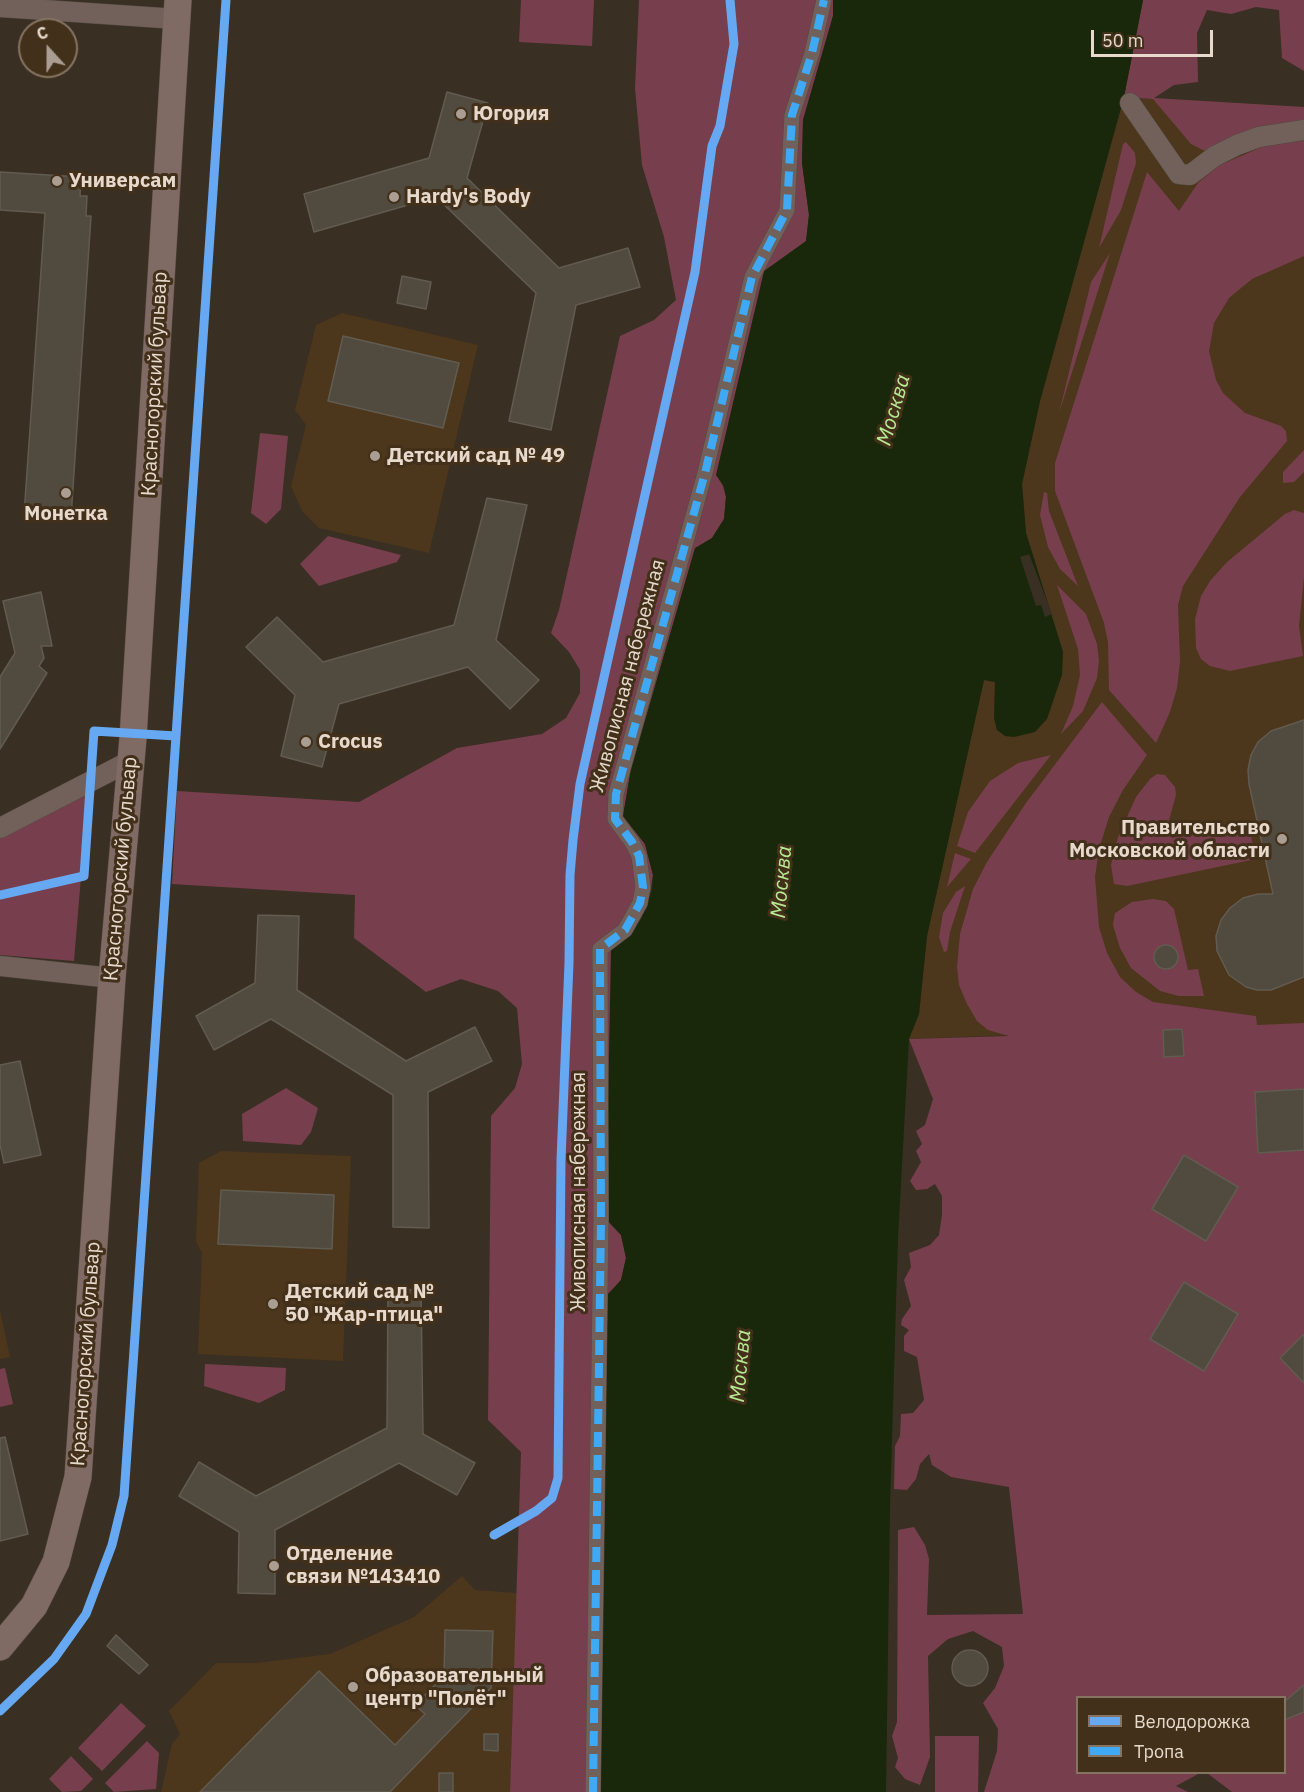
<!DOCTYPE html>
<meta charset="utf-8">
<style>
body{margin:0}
#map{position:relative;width:1304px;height:1792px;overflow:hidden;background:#3a2f23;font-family:"IBM Plex Sans",sans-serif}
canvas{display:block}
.legend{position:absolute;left:1076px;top:1696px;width:210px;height:78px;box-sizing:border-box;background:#43301a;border:2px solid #857462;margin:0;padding:8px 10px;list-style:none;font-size:18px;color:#e7dacd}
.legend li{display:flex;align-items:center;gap:12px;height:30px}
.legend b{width:30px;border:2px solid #857462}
.north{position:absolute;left:18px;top:18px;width:60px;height:60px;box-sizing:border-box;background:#43301a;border:2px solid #857462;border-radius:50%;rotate:339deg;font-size:16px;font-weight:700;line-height:24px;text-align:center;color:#e7dacd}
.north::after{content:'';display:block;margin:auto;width:21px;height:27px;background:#aa9e92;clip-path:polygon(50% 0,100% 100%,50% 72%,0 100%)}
.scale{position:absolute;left:1091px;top:30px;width:122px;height:27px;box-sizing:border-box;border:3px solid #e7dacd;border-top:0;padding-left:8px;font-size:18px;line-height:21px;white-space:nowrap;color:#e7dacd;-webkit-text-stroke:4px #43301a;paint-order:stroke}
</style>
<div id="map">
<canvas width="1304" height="1792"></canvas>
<ul class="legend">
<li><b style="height:8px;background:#66a8f1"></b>Велодорожка</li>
<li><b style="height:8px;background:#3fa9f5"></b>Тропа</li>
</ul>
<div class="north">С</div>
<div class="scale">50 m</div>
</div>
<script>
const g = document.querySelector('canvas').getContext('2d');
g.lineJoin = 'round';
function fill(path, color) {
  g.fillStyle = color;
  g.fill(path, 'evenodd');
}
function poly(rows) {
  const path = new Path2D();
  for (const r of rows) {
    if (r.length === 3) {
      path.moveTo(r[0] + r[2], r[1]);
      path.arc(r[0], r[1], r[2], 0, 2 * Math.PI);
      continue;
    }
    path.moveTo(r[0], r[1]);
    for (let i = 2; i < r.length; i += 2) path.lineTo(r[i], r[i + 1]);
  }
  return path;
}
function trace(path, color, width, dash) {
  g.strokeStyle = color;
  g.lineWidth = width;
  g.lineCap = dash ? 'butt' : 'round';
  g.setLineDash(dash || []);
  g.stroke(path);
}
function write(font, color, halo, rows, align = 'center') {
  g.font = font + ' "IBM Plex Sans",sans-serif';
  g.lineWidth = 6;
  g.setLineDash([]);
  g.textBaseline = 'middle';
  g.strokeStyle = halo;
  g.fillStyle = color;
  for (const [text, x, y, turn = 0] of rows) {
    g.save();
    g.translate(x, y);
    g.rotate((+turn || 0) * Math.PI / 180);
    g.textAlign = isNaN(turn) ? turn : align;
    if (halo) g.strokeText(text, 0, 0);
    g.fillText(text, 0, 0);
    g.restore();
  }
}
fill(poly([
 [1124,97,1304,107,1304,1024,909,1039,919,1014,927,936,984,680,995,682,994,717,997,730,1063,652,1026,533,1022,484,1040,401],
 [342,313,478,345,429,553,319,528,302,511,291,486,306,425,295,410,316,325],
 [221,1151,351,1156,343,1361,198,1354,202,1253,196,1241,199,1163],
 [0,1310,10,1357,0,1359],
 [462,1576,475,1590,517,1593,510,1792,161,1792,172,1744,180,1734,169,1711,216,1663,256,1663,330,1654,414,1617]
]), '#4c361c');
fill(poly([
 [521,0,594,0,592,46,519,42],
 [639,0,833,0,833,16,803,120,802,163,809,215,806,241,795,251,721,479,726,497,724,519,712,538,695,549,631,769,623,816,645,844,653,875,648,904,632,931,606,1219,621,1235,626,1258,621,1280,614,1289,599,1792,510,1792,521,1452,488,1420,491,1116,515,1088,522,1064,517,1008,498,991,461,979,426,992,354,938,355,895,172,884,177,791,359,802,457,748,542,734,566,718,580,693,580,670,569,652,551,633,559,610,620,336,654,320,676,300,664,237,642,165,635,88],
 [1143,0,1304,0,1304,71,1282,58,1279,10,1256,7,1231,14,1207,10,1197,33,1198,82,1174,85,1154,98,1304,107,1304,124,1205,151,1191,144,1153,99,1124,97],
 [1304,140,1304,256,1252,279,1229,298,1214,323,1209,351,1216,380,1223,393,1245,413,1281,426,1286,431,1287,441,1240,497,1183,586,1178,605,1180,661,1177,688,1170,712,1156,743,1109,690,1108,642,1104,623,1055,491,1055,463,1147,172,1179,211,1198,183,1220,165,1262,147],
 [1126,142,1135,153,1136,163,1121,210,1099,248,1123,144],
 [1110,253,1059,413,1091,282],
 [260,433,288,436,281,509,266,524,251,513],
 [1304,450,1304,472,1294,482,1283,483,1283,472],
 [1044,492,1047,493,1049,511,1078,586,1060,569,1048,547,1040,515],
 [1294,510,1304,513,1304,577,1299,626,1303,656,1230,671,1210,666,1201,659,1196,648,1195,619,1201,596,1210,581,1227,562,1285,514],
 [328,536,401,555,397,562,319,586,300,564],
 [1057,585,1086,614,1097,644,1099,661,1097,678,1083,711,1061,734,1073,706,1080,675,1078,649],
 [1102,702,1147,755,1123,790,1109,817,1099,849,1095,877,1099,927,1107,953,1120,977,1136,992,1153,1002,1256,1016,1257,1025,1304,1023,1304,1792,1232,1792,1207,1773,1284,1772,1284,1698,1078,1698,1078,1772,1200,1773,1176,1786,1188,1792,984,1792,997,1751,998,1729,983,1703,995,1688,1004,1666,1002,1647,973,1631,948,1639,928,1656,930,1757,920,1785,905,1779,895,1767,898,1758,892,1736,897,1722,898,1530,914,1527,925,1545,929,1559,927,1615,1023,1614,1009,1487,951,1477,932,1465,929,1454,920,1464,916,1479,907,1490,894,1489,895,1446,900,1436,901,1414,913,1413,924,1400,917,1357,904,1351,904,1336,909,1330,901,1325,902,1319,911,1306,904,1280,911,1267,909,1253,930,1245,939,1235,942,1215,942,1196,935,1184,927,1189,916,1190,910,1181,921,1162,916,1151,922,1144,916,1131,925,1125,933,1099,909,1039,1009,1036,988,1030,977,1021,967,1004,959,985,957,967,960,934,973,889,987,862,1026,803],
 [1051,755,975,853,957,846,968,812,990,781,1018,763],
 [1157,774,1165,775,1175,787,1176,795,1168,824,1172,838,1248,822,1256,859,1127,886,1114,884,1111,865,1118,837,1136,797,1150,779],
 [88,792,74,961,0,955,0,837],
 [955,853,971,859,947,887],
 [965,886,950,932,947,951,944,952,939,937,943,913,956,892],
 [1153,899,1166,901,1174,909,1188,970,1198,969,1204,996,1179,996,1160,991,1131,968,1120,948,1113,925,1115,913,1132,902],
 [286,1088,318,1108,311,1132,301,1145,243,1141,242,1114],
 [205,1364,286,1368,285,1390,259,1403,204,1386],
 [5,1368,13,1404,0,1407,0,1369],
 [121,1703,146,1726,102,1771,78,1748],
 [935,1736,979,1736,978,1792,935,1792],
 [147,1741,159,1753,156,1789,114,1792,105,1783],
 [71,1756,93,1779,81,1791,62,1792,49,1779]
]), '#773f4d');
fill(poly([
 [833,0,1143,0,1124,97,1040,401,1022,484,1026,533,1063,652,1062,675,1047,719,1035,732,1014,737,1005,736,997,730,994,718,995,682,984,680,927,936,919,1014,909,1039,898,1237,890,1506,886,1792,599,1792,607,1295,621,1280,626,1258,621,1235,606,1219,611,948,632,931,641,919,652,890,653,875,645,844,623,816,631,769,695,548,712,538,724,519,726,497,724,487,716,475,764,271,806,241,809,215,802,163,803,120,833,16]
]), '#19280a');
fill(poly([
 [1029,554,1052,614,1045,617,1041,605,1036,606,1020,557]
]), '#3a2f23');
const building = poly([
 [447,92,488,103,467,178,559,268,628,248,640,287,576,305,551,430,509,421,536,293,436,197,314,232,304,194,429,158,447,92],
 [0,172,81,177,80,196,87,196,86,216,91,216,71,518,24,515,45,213,0,210,0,172],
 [402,276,431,282,426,309,397,303,402,276],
 [343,336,459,363,443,428,328,401,343,336],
 [487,498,527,505,496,640,539,680,510,709,468,667,339,704,322,767,281,756,295,695,246,647,277,617,323,662,454,625,487,498],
 [41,592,52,646,41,646,44,658,39,666,47,673,0,749,0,677,15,653,3,601,41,592],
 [1304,720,1304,977,1271,990,1257,990,1246,987,1229,975,1217,951,1216,936,1221,920,1230,908,1243,898,1258,894,1273,894,1249,784,1248,770,1251,755,1258,742,1271,731,1304,720],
 [258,915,299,916,297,990,406,1061,475,1027,492,1061,428,1092,429,1228,393,1227,393,1095,271,1019,214,1050,196,1016,255,983,258,915],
 [1166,957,12],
 [1182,1029,1184,1056,1164,1057,1163,1030,1182,1029],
 [20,1061,41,1155,4,1163,0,1145,0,1065,20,1061],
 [1304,1089,1304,1150,1258,1153,1255,1092,1304,1089],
 [1184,1155,1238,1187,1206,1241,1152,1209,1184,1155],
 [221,1190,334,1195,332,1249,218,1244,221,1190],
 [1184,1282,1238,1314,1204,1371,1150,1339,1184,1282],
 [388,1289,421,1290,423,1434,475,1463,457,1495,399,1463,275,1530,275,1594,238,1593,239,1532,179,1496,199,1462,256,1496,387,1428,388,1289],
 [1304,1334,1304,1383,1280,1358,1304,1334],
 [5,1437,28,1534,0,1541,0,1438,5,1437],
 [445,1630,493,1631,491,1688,390,1792,200,1792,319,1671,395,1745,425,1714,415,1705,444,1676,445,1630],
 [116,1635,148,1665,139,1674,107,1646,116,1635],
 [970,1668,18],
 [1304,1685,1304,1712,1284,1720,1284,1702,1304,1685],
 [484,1734,498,1734,498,1751,484,1750,484,1734],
 [439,1773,453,1773,453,1792,439,1792,439,1773]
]);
fill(building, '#514b3f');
trace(building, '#615b50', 1.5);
const pedestrian = poly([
 [593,1792,601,1221,600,949,625,930,640,903,643,887,639,856,632,842,615,819,616,794,705,473,752,277,787,210,792,115,812,53,824,0]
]);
const minor = poly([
 [0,7,177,19],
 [1130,103,1179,174,1190,175,1215,156,1237,145,1259,137,1304,130],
 [0,828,130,761],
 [0,966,112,978]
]);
const secondary = poly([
 [0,1647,34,1606,56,1562,78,1477,112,978,133,738,178,0]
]);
trace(pedestrian, '#544a40', 16);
trace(minor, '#544a40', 21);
trace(secondary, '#544a40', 28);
trace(pedestrian, '#72615b', 15);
trace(minor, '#72615b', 20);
trace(secondary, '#7f6a64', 27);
trace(poly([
 [593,1792,601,1221,600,949,625,930,640,903,643,887,639,856,632,842,615,819,616,794,705,473,752,277,787,210,792,115,812,53,824,0]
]), '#3fa9f5', 8, [15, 8]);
trace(poly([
 [0,895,84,876,94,731,176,736,226,0],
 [494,1535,536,1511,552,1498,558,1478,561,1160,569,963,570,875,573,840,580,784,695,272,712,146,720,126,734,44,730,0],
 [0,1711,54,1659,86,1614,112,1545,124,1496,176,736]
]), '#66a8f1', 9);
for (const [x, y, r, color] of [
 [461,114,6,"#aa9e92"],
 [57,181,6,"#aa9e92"],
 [394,197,6,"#aa9e92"],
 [375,456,6,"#aa9e92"],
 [66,493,6,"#aa9e92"],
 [306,742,6,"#aa9e92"],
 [1282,839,6,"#aa9e92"],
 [273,1304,6,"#aa9e92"],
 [274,1566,6,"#aa9e92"],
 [353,1687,6,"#aa9e92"]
]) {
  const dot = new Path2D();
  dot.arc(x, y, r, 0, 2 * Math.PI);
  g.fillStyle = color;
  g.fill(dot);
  trace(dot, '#43301a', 2);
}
write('bold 20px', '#e7dacd', '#43301a', [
 ["Югория",473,114],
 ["Универсам",69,181],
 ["Hardy's Body",406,197],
 ["Детский сад № 49",387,456],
 ["Монетка",66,514,"center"],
 ["Crocus",318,742],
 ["Правительство",1270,828,"right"],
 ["Московской области",1270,851,"right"],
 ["Детский сад №",285,1292],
 ["50 \"Жар-птица\"",285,1315],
 ["Отделение",286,1554],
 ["связи №143410",286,1577],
 ["Образовательный",365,1676],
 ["центр \"Полёт\"",365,1699]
], 'left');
write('20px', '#e7dacd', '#43301a', [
 ["Красногорский бульвар",155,384,-87],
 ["Живописная набережная",628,676,-75],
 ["Красногорский бульвар",121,869,-85],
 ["Живописная набережная",579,1192,-90],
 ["Красногорский бульвар",86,1354,-86]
]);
write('italic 21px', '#b7eb93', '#43301a', [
 ["Москва",894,410,-74],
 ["Москва",782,882,-85],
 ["Москва",741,1366,-85]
]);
</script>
